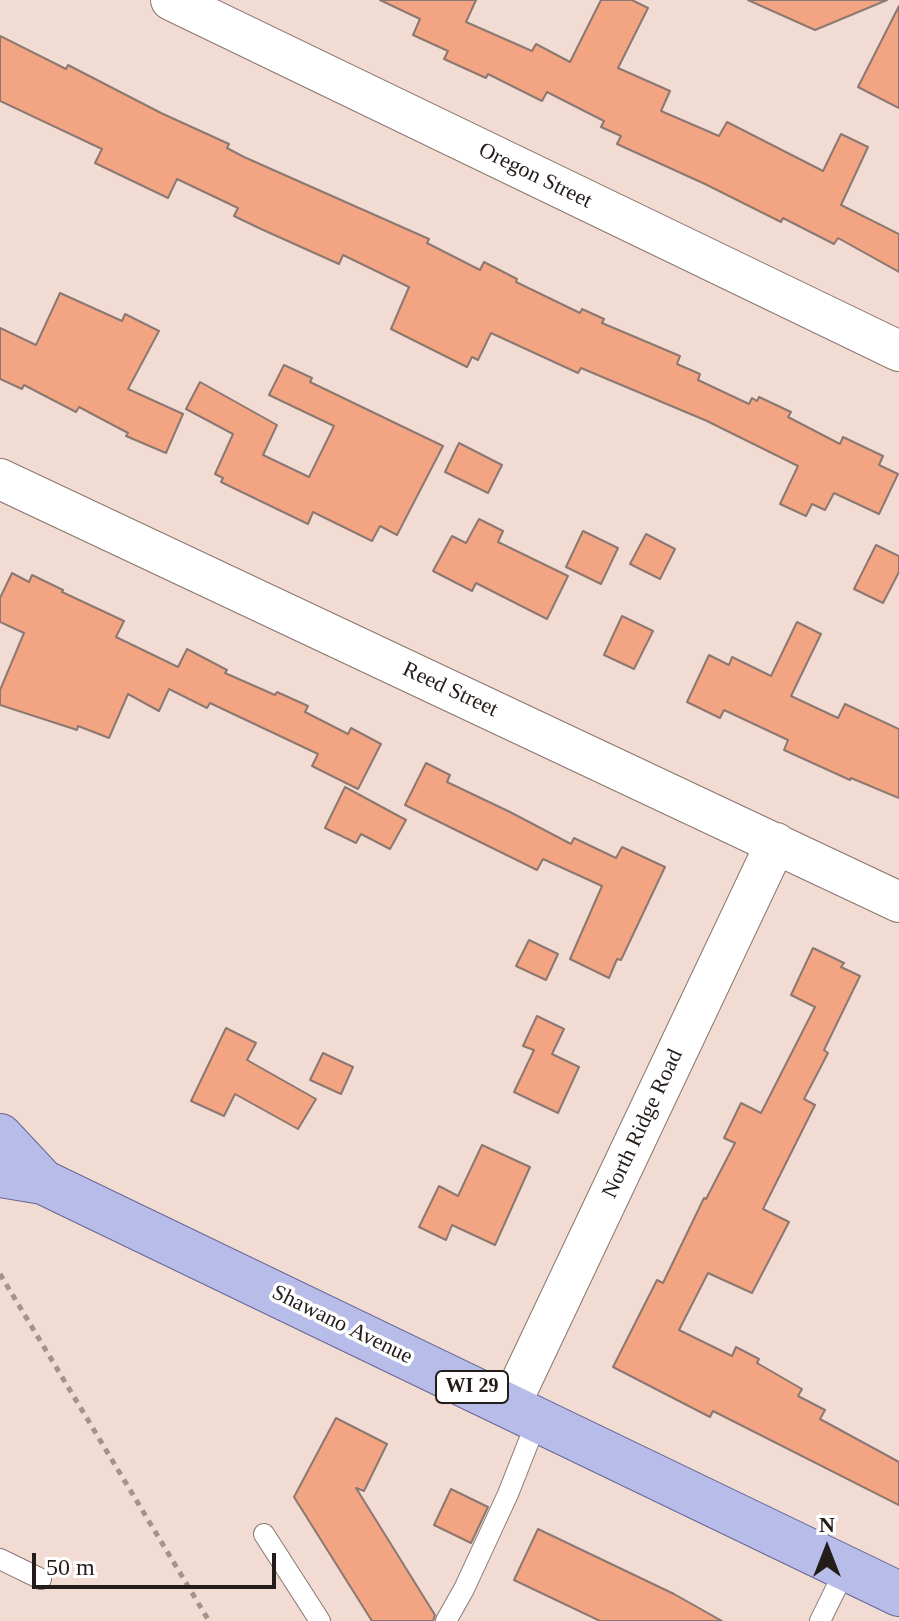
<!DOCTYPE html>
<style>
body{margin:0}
#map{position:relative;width:899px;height:1621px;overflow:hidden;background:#f1dbd2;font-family:"Times New Roman",serif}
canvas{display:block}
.north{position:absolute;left:787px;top:1509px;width:80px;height:80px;-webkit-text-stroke:6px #fff;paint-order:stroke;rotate:0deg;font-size:22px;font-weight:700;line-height:32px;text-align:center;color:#231c19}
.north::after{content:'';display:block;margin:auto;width:28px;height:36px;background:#231c19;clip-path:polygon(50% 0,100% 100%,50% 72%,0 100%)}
.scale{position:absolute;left:32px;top:1553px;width:244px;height:36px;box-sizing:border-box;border:4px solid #231c19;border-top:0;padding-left:10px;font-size:24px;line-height:28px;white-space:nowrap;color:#231c19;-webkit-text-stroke:6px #fff;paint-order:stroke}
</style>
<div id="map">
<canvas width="899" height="1621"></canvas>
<div class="north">N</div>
<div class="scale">50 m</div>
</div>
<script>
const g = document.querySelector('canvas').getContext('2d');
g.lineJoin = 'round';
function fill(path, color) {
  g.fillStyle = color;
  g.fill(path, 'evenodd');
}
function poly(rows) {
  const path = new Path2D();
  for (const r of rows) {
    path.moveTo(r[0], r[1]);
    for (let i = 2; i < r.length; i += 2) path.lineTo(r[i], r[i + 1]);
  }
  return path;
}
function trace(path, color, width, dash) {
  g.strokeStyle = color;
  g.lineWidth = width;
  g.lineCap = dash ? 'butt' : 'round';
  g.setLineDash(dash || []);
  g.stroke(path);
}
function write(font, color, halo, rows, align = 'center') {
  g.font = font + ' "Times New Roman",serif';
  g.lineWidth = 7;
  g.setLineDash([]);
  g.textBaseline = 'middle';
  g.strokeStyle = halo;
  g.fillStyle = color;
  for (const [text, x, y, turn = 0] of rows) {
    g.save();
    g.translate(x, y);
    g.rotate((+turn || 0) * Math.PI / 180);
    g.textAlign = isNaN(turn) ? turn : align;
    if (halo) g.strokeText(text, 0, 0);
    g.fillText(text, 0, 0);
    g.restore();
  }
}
const building = poly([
 [380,0,476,0,466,22,532,51,536,44,570,62,601,0,632,0,648,8,618,68,670,91,661,111,719,136,727,122,823,171,841,134,868,147,841,205,899,234,899,272,838,238,834,244,783,218,781,222,705,184,617,144,621,136,601,127,604,121,547,92,542,101,488,74,486,78,444,59,448,51,413,35,420,19,380,0],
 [748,0,887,0,815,30,748,0],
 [899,6,899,108,858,87,899,6],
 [0,36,66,69,68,65,161,113,229,144,227,148,244,157,429,239,427,243,480,270,484,262,517,279,516,282,580,313,582,309,604,319,602,323,680,356,677,364,700,374,698,380,749,404,752,398,757,401,759,397,791,412,788,417,840,444,843,437,883,456,879,465,898,474,879,514,834,493,825,510,812,504,806,516,780,504,798,466,707,421,581,368,578,373,491,333,478,360,472,357,467,367,391,329,409,287,343,255,339,264,261,229,234,216,238,208,177,179,168,198,95,163,102,149,0,101,0,36],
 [60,293,122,321,125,314,159,331,128,389,183,414,166,453,126,436,128,433,79,407,76,412,24,385,22,389,0,379,0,328,36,345,60,293],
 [284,365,312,378,310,382,443,446,397,535,380,526,372,541,313,512,308,524,221,482,223,478,215,474,233,434,186,409,200,382,277,425,263,455,309,477,334,426,269,395,284,365],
 [459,443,502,465,488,493,445,472,459,443],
 [479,519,503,531,498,542,568,576,547,619,476,583,472,591,433,571,452,536,466,543,479,519],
 [583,531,618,548,601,584,566,567,583,531],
 [646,534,675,549,660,579,630,564,646,534],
 [876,545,899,556,899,572,883,603,854,589,876,545],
 [12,573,29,582,32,575,63,590,62,592,124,621,116,637,178,667,187,649,227,670,225,673,275,695,277,692,308,706,305,712,348,734,351,728,381,744,358,789,312,766,318,754,210,703,207,708,169,689,159,711,128,694,109,738,78,726,77,730,0,705,0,690,24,633,0,622,0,598,12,573],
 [622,616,653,631,634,669,604,655,622,616],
 [797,622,821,634,791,696,838,718,845,704,899,729,899,798,851,778,850,780,784,750,788,740,724,710,720,718,687,702,709,655,729,665,732,657,771,676,797,622],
 [426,763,450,775,447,782,510,812,571,844,574,838,616,858,622,847,665,867,621,960,617,959,609,978,570,959,602,886,543,859,537,870,405,805,426,763],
 [345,787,406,820,390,849,361,834,356,843,325,828,345,787],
 [529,940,558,954,546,980,516,966,529,940],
 [813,948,844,963,841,967,860,976,824,1050,828,1053,804,1099,815,1105,763,1209,789,1222,752,1293,708,1273,679,1330,732,1356,736,1347,759,1359,757,1363,802,1389,798,1396,825,1410,820,1419,899,1462,899,1505,713,1411,710,1417,613,1367,657,1280,663,1283,704,1198,706,1199,735,1143,724,1138,741,1103,761,1113,815,1007,791,995,813,948],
 [537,1016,564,1029,552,1054,579,1067,558,1113,514,1092,534,1050,523,1046,537,1016],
 [226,1028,256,1043,247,1060,316,1099,298,1129,235,1094,224,1116,191,1101,226,1028],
 [323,1053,353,1067,341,1094,310,1080,323,1053],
 [482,1145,530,1167,495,1245,452,1225,446,1240,419,1227,439,1186,458,1196,482,1145],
 [336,1418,387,1444,364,1491,356,1488,435,1615,433,1621,372,1621,294,1497,336,1418],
 [451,1489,488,1507,471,1543,434,1525,451,1489],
 [538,1529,674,1594,722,1621,600,1621,514,1580,538,1529]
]);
fill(building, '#f2a483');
trace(building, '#8c7870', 2);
const lane = poly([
 [264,1534,320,1621],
 [0,1559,41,1579],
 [446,1621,464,1589,508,1494,538,1418],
 [820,1621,846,1568]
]);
const street = poly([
 [171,0,899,351],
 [0,479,899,902],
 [510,1405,776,843]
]);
const primary = poly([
 [0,1136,43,1182],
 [0,1175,43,1182,899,1594]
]);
trace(lane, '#8a776f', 22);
trace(street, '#8a776f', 42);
trace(primary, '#656796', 46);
trace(poly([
 [0,1274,209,1621]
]), '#a3938c', 5, [6, 6]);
trace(lane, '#fff', 20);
trace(street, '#fff', 40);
trace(primary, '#b8bce8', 44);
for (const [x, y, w] of [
 [472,1387,72]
]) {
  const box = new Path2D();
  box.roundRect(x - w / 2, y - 16, w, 32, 6);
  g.fillStyle = '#fff';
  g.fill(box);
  trace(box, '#231c19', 2);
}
write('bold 20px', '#231c19', null, [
 ["WI 29",472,1387]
]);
write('22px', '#231c19', '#fff', [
 ["Oregon Street",535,176,26],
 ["Reed Street",450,690,25],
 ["North Ridge Road",643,1124,-65],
 ["Shawano Avenue",342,1325,26]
]);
</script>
